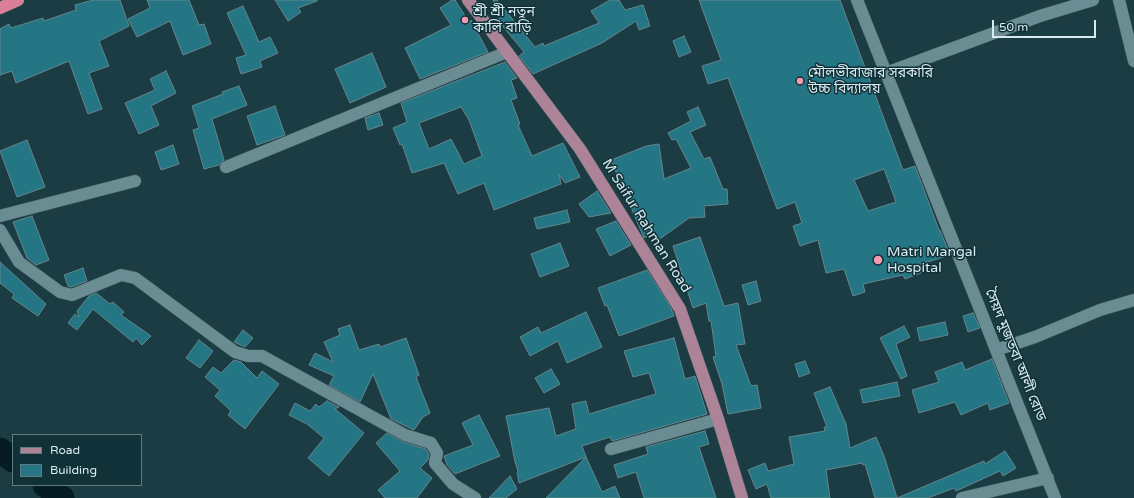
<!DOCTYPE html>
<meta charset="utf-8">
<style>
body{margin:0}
#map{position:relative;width:1134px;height:498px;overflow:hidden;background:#1b3c42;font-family:"Varela Round",sans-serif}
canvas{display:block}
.legend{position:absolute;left:12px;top:434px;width:130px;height:52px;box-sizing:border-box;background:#103138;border:1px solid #607b81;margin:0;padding:5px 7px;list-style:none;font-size:12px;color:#d8eaee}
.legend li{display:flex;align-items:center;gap:8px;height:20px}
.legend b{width:20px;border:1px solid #607b81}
.scale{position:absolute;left:992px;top:20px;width:104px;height:18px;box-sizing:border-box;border:2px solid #d8eaee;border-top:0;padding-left:5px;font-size:12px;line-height:14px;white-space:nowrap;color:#d8eaee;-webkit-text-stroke:3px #103138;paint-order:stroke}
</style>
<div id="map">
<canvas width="1134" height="498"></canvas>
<ul class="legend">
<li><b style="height:5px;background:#ad8497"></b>Road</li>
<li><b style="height:11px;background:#257685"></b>Building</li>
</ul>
<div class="scale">50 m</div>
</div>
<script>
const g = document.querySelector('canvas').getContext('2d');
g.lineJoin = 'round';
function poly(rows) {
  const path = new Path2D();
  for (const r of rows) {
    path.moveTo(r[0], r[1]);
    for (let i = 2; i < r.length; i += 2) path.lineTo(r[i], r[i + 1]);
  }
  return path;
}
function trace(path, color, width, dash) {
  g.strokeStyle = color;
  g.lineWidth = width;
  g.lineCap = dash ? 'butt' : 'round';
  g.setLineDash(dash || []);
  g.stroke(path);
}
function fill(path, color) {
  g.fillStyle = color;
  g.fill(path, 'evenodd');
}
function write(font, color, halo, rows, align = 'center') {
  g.font = font + ' "Varela Round","Noto Sans Bengali",sans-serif';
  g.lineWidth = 3;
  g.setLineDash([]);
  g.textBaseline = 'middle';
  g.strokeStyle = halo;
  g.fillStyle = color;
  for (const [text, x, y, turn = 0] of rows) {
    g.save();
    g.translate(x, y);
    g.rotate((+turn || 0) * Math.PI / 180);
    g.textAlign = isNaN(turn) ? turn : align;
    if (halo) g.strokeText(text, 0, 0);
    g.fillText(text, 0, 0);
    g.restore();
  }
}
trace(poly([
 [0,450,13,460],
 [45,485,62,498]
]), '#051d22', 25);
const building = poly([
 [93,0,120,0,129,26,99,41,109,66,89,73,102,109,88,114,69,61,16,83,12,71,0,75,0,29,9,24,11,28,43,18,44,21,76,10,75,5,93,0],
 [147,0,189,0,199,25,204,24,211,44,183,55,170,21,137,37,128,19,150,8,147,0],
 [275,0,317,0,317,1,298,8,301,12,288,21,275,0],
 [452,0,455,0,469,22,471,20,488,52,420,79,405,48,451,25,440,8,452,0],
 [493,0,497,0,535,47,543,43,544,46,599,23,591,11,610,0,619,0,625,10,643,5,650,26,639,30,636,21,602,43,533,74,519,56,524,52,501,24,493,0],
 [699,0,840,0,903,170,915,166,939,230,940,230,950,255,918,265,921,273,905,279,903,275,863,284,865,292,853,296,844,269,826,273,818,240,800,246,793,226,802,223,795,202,777,209,728,78,708,84,702,66,721,60,699,0],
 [884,169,896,202,868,211,854,180,884,169],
 [243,6,259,42,270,37,278,53,260,61,262,67,241,74,236,58,246,55,227,13,243,6],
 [684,36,691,52,679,57,673,41,684,36],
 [372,53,386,87,350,103,335,69,372,53],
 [505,62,517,78,511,80,517,98,511,100,520,124,518,125,532,156,563,143,580,177,565,183,559,174,561,184,494,210,484,183,458,194,444,163,412,173,402,144,400,145,393,128,407,122,401,103,505,62],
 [461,107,469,120,482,156,464,164,451,139,429,149,419,123,461,107],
 [166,71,176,93,151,106,159,125,139,134,125,103,155,90,150,79,166,71],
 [239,86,247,105,212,119,224,160,219,165,204,169,193,130,199,128,192,106,223,94,222,92,239,86],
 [275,106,285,135,257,145,247,116,275,106],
 [698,107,706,125,690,132,704,159,710,157,723,189,727,189,728,204,704,206,705,217,689,218,657,241,652,234,644,238,611,160,646,146,659,144,664,179,691,168,676,139,672,140,668,133,691,121,687,112,698,107],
 [379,113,383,125,368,130,365,118,379,113],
 [27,140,45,187,17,197,0,151,27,140],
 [173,145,179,164,161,170,155,152,173,145],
 [597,191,611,213,589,217,579,204,597,191],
 [567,210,570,222,537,229,534,218,567,210],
 [32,216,49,260,36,265,27,258,13,222,32,216],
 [616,221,631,245,610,256,596,229,616,221],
 [700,237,724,306,738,303,745,344,736,345,751,386,757,385,761,408,728,414,722,384,713,357,716,356,711,321,709,321,706,303,693,308,673,246,700,237],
 [560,243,569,266,540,277,531,254,560,243],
 [0,262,46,304,38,316,12,298,14,294,0,283,0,262],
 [83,268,87,281,71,287,68,286,64,275,83,268],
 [647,270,671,308,674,316,619,336,607,305,605,306,598,288,647,270],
 [756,281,761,301,748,305,742,285,756,281],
 [96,293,110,304,113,302,124,312,121,315,151,336,142,345,136,338,133,342,93,309,77,330,68,323,75,314,79,317,77,311,89,296,96,293],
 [586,312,602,347,567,363,558,341,530,356,520,337,538,327,541,333,586,312],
 [973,313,980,328,968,332,963,316,973,313],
 [945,322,948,335,920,341,917,328,945,322],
 [350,325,359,350,379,344,380,347,406,338,419,375,416,377,430,413,423,417,414,430,391,419,373,374,360,402,329,385,334,376,309,365,315,353,333,362,324,342,340,335,338,329,350,325],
 [904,326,910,337,896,344,907,376,901,379,880,338,904,326],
 [243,330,253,338,245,347,234,342,243,330],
 [674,338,685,379,695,376,707,414,612,441,610,437,582,446,586,457,519,483,517,472,518,471,515,462,506,416,549,408,556,436,576,429,572,404,586,401,589,414,656,394,649,373,633,377,624,351,674,338],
 [199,340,213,351,200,368,186,358,199,340],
 [992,359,1009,403,990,410,988,403,961,415,955,402,919,413,912,390,939,382,935,372,962,362,965,370,992,359],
 [234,360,241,362,257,378,262,371,279,384,245,429,228,415,231,411,215,396,220,390,205,377,213,367,221,373,234,360],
 [805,361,810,373,799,377,795,364,805,361],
 [551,369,560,384,544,393,535,378,551,369],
 [897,382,900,396,863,403,860,390,897,382],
 [830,387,846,424,850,448,876,437,884,456,897,498,875,498,865,464,863,465,862,463,826,470,830,498,771,498,767,484,756,489,748,470,765,463,768,471,794,464,789,437,825,431,824,427,827,427,814,393,830,387],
 [327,401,339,407,335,409,364,433,329,476,308,458,324,438,307,424,289,415,295,403,310,411,316,404,319,407,327,401],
 [479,415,500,456,455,474,447,465,444,456,473,445,462,423,479,415],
 [705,431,709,444,699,447,716,498,644,498,636,472,618,478,614,465,648,454,646,447,705,431],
 [387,433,403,442,426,449,429,454,428,460,420,468,432,478,417,498,385,498,378,490,400,471,376,443,387,433],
 [1005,451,1016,468,1003,476,1000,471,956,491,954,488,928,498,897,498,984,461,985,464,1005,451],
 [586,457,602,492,615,486,620,498,546,498,586,457],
 [510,476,517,489,506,498,489,498,510,476]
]);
fill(building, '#257685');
trace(building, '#64868d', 1);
const minor = poly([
 [857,0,1055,498],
 [1119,0,1134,61],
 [886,73,1040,16,1093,0],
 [226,167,507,52],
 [0,216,135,181],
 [0,230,19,262,60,292,72,295,121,275,135,278,235,352,248,356,262,356,405,435,431,443,437,453,435,463,453,484,475,498],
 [996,350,1035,337,1100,310,1134,300],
 [611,449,718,419],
 [962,498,1048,478]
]);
const major = poly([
 [468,0,580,149,680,309,718,419,742,498]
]);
const highway = poly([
 [0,8,18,0]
]);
trace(minor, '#3d5a5f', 13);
trace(major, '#3d5a5f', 13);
trace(highway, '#3d5a5f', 13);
trace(minor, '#6a8c93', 12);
trace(major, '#ad8497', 12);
trace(highway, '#da7f9a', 12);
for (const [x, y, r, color] of [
 [465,20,4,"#f19ab2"],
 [800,81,4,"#f19ab2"],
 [878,260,5,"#f19ab2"]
]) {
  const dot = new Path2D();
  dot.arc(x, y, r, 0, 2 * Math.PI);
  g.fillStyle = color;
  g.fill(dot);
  trace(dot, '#103138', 1.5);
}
write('14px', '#d8eaee', '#103138', [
 ["শ্রী শ্রী নতুন",473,12],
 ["কালি বাড়ি",473,28],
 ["মৌলভীবাজার সরকারি",808,73],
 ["উচ্চ বিদ্যালয়",808,89],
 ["Matri Mangal",887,252],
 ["Hospital",887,268]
], 'left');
write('14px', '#d8eaee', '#103138', [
 ["M Saifur Rahman Road",646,226,58],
 ["সৈয়দ মুজতবা আলী রোড",1015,355,68]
]);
</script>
